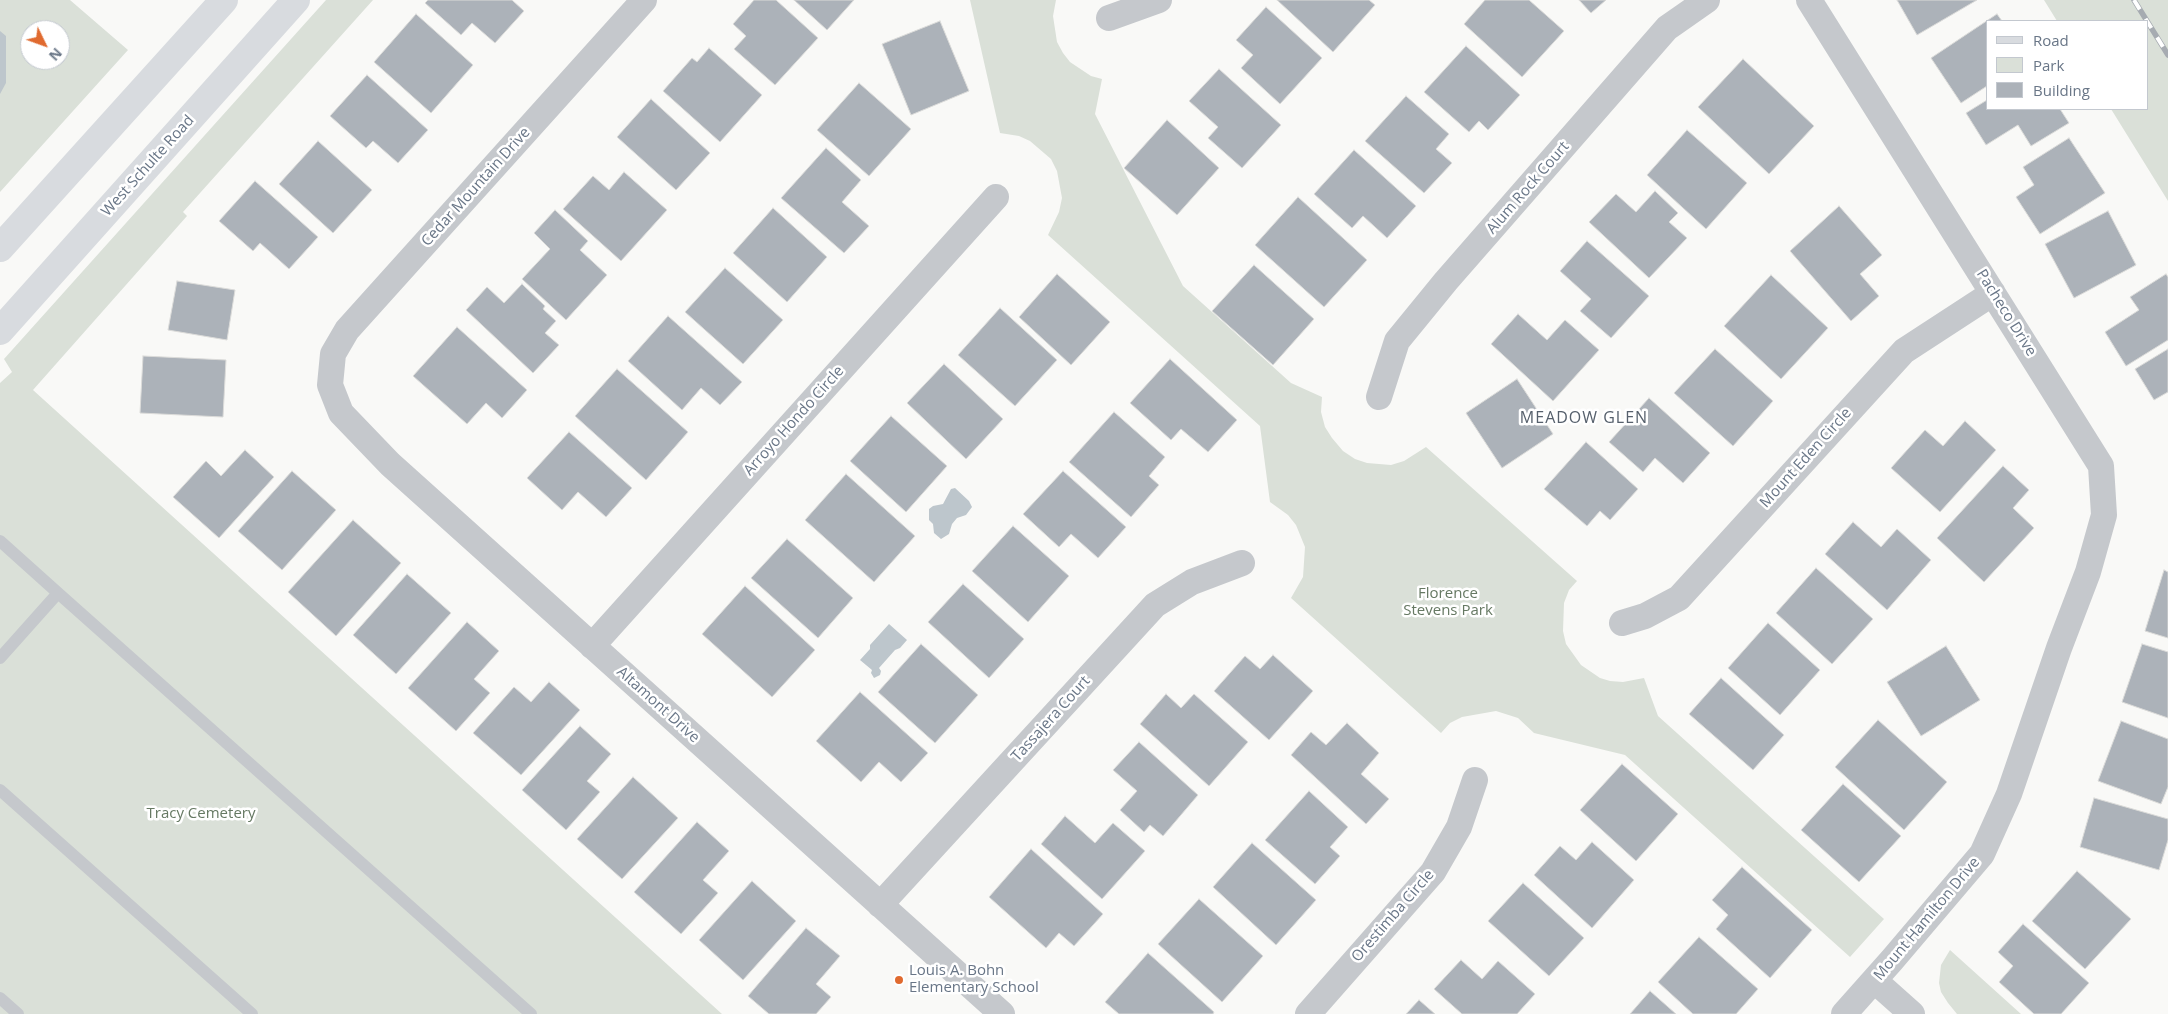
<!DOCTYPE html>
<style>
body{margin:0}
#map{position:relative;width:2168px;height:1014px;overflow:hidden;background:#f9f9f7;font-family:"Open Sans",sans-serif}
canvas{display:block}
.legend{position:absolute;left:1986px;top:20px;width:162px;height:90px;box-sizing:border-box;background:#fff;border:1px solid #c3c8cf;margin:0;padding:6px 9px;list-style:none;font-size:15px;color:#697687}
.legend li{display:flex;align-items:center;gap:10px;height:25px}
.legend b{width:25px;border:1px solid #c3c8cf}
.north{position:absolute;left:20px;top:20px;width:50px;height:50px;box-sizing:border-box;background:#fff;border:1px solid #c3c8cf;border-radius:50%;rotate:132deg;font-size:14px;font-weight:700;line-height:20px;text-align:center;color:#697687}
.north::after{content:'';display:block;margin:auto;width:18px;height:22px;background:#e06a2f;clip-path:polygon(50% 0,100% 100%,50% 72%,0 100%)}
</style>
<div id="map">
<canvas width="2168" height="1014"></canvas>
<ul class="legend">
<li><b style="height:6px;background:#d8dbdf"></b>Road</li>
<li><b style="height:14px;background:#dae0d8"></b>Park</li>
<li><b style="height:14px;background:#acb2b9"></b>Building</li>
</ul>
<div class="north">N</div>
</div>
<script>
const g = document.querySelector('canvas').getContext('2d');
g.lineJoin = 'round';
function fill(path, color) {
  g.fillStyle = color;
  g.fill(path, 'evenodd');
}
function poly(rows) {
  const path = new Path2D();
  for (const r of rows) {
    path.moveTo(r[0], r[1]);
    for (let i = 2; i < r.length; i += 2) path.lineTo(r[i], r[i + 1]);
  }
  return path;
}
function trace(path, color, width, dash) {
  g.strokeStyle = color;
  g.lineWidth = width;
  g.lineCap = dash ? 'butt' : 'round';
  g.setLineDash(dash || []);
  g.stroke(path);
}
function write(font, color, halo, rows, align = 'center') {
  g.font = font + ' "Open Sans",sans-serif';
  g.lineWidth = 5;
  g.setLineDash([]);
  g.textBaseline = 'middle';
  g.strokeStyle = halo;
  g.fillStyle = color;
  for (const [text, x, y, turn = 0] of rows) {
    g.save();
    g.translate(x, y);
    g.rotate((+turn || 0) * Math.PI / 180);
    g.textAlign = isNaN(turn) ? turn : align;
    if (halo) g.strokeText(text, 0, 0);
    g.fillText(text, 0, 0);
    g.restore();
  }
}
fill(poly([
 [0,0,70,0,128,50,0,192],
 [30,30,60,30,60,60,30,60],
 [326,0,373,0,183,212,187,216,33,390,722,1014,0,1014,0,383,12,372,4,359],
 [970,0,1056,0,1053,16,1057,42,1063,53,1070,62,1091,76,1102,79,1095,114,1183,286,1291,383,1322,397,1321,412,1325,427,1332,438,1343,451,1355,459,1367,463,1391,465,1404,461,1426,447,1577,581,1569,590,1564,603,1563,631,1566,644,1581,665,1600,678,1610,681,1623,682,1644,678,1658,716,1884,919,1850,957,1625,755,1534,733,1518,718,1496,711,1462,717,1450,723,1441,733,1291,598,1303,577,1305,547,1296,525,1288,515,1270,502,1260,426,1048,235,1059,212,1062,198,1057,171,1051,159,1030,141,1019,136,1000,133],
 [2044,0,2168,0,2168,201,2111,109,2147,109,2147,21,2057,21],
 [1950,950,2021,1014,1957,1014,1948,1003,1941,992,1939,983,1941,965]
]), '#dae0d8');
fill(poly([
 [0,31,6,36,6,83,0,94],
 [955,488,969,501,972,507,966,515,957,518,952,524,949,534,941,539,934,533,933,524,929,520,929,509,933,506,943,504,951,489],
 [889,624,907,640,900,648,895,650,879,668,881,671,880,675,874,678,871,673,872,670,860,660,870,649,870,645]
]), '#bdc6cc');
const building = poly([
 [428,0,512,0,524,11,495,43,472,23,461,35,425,3,428,0],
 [754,0,776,0,818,38,775,85,734,49,746,36,733,24,754,0],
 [794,0,854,0,827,30,794,0],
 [1277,0,1369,0,1375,5,1333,52,1277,0],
 [1485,0,1529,0,1564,31,1522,77,1464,24,1485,0],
 [1579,0,1606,0,1591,13,1579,0],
 [1897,0,1977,0,1917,35,1897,0],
 [1266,7,1322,58,1280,104,1241,68,1253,55,1236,40,1266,7],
 [416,14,473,65,431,113,374,62,416,14],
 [1997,14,2002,21,1987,21,1987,86,1961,103,1931,58,1997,14],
 [940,21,969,91,911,115,882,44,940,21],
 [1466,46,1520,95,1488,130,1479,121,1469,132,1424,92,1466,46],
 [709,48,762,95,720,142,663,91,692,58,697,62,709,48],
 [1743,59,1814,126,1769,174,1698,107,1743,59],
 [1219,69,1281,125,1242,168,1208,138,1218,127,1189,101,1219,69],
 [367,75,428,130,398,163,373,141,366,148,330,116,367,75],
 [859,83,911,129,869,176,817,130,859,83],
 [1406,96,1449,134,1436,149,1452,163,1424,193,1365,141,1406,96],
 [651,99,710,153,676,190,617,137,651,99],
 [1987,100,1987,109,2060,109,2069,123,2031,146,2018,125,1986,145,1966,113,1987,100],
 [1167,120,1219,168,1177,215,1124,168,1167,120],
 [1687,130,1747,183,1706,229,1647,175,1687,130],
 [2069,138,2105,193,2040,234,2016,197,2034,185,2023,167,2069,138],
 [318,141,372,190,333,233,279,184,318,141],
 [826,148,861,180,842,202,869,226,844,253,781,198,826,148],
 [1354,150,1416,206,1387,238,1363,216,1352,228,1314,194,1354,150],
 [624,172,667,210,621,261,563,209,593,176,609,190,624,172],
 [255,181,318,237,289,269,260,243,253,251,219,221,255,181],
 [1655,191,1678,213,1669,222,1687,238,1649,278,1589,222,1616,194,1636,212,1655,191],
 [1298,197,1367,260,1324,307,1255,245,1298,197],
 [1839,206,1882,255,1860,274,1879,296,1851,321,1790,251,1839,206],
 [773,208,827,257,787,302,733,253,773,208],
 [555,210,588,241,580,250,607,275,566,320,522,279,550,249,534,233,555,210],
 [2108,211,2136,265,2074,298,2045,244,2108,211],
 [1587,241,1649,296,1611,338,1580,311,1591,299,1560,271,1587,241],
 [1254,265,1314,319,1273,365,1212,311,1254,265],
 [725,268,783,320,743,364,685,312,725,268],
 [1057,274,1110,322,1071,365,1019,317,1057,274],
 [2166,274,2168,277,2168,340,2126,366,2105,332,2139,310,2130,297,2166,274],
 [1771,275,1828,328,1781,379,1724,326,1771,275],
 [177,281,235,290,227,340,168,330,177,281],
 [522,284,545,306,543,309,556,321,545,333,559,345,533,373,466,310,487,287,504,303,522,284],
 [1000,308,1057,360,1015,406,958,355,1000,308],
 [1518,314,1547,340,1565,320,1599,350,1553,401,1491,344,1518,314],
 [668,316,742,382,720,405,701,388,682,410,628,361,668,316],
 [457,327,527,390,502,418,486,403,467,424,413,376,457,327],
 [1715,349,1773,401,1733,446,1674,393,1715,349],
 [2168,349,2168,392,2154,400,2135,369,2168,349],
 [143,356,226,360,223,417,140,413,143,356],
 [1170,359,1237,420,1208,452,1181,429,1171,440,1130,403,1170,359],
 [944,364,1003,419,966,459,907,403,944,364],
 [617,369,688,432,646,480,575,416,617,369],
 [1517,379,1553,434,1502,468,1466,413,1517,379],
 [1649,398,1710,453,1683,483,1655,458,1643,472,1609,442,1649,398],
 [1114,412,1165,457,1149,476,1159,485,1131,517,1069,462,1114,412],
 [891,416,947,466,906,512,850,461,891,416],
 [1965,421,1996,450,1940,512,1891,468,1925,430,1943,446,1965,421],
 [569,432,632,488,606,517,578,492,562,510,527,478,569,432],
 [1586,442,1638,489,1610,520,1600,511,1587,526,1544,489,1586,442],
 [245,450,274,477,219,538,173,497,206,461,221,476,245,450],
 [2003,466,2029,490,2013,508,2034,528,1984,582,1937,538,2003,466],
 [292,471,336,510,282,570,238,531,292,471],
 [1063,471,1126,527,1098,558,1071,534,1059,547,1023,514,1063,471],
 [846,474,915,536,874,582,805,520,846,474],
 [353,520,401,563,336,636,288,592,353,520],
 [1853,522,1881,547,1897,529,1931,560,1887,610,1825,554,1853,522],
 [1013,526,1069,576,1028,622,972,571,1013,526],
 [787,539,853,598,818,638,751,578,787,539],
 [1816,568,1873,619,1832,664,1776,613,1816,568],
 [2164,570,2168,572,2168,638,2145,631,2164,570],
 [407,574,451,613,396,674,353,635,407,574],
 [963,584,1024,639,989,678,928,622,963,584],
 [745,586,815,650,772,697,702,634,745,586],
 [467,622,499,651,474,679,490,693,456,731,408,688,467,622],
 [1768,623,1820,670,1780,715,1728,668,1768,623],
 [921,644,978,695,935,743,878,692,921,644],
 [2142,644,2168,652,2168,718,2122,702,2142,644],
 [1946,646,1980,700,1921,736,1887,682,1946,646],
 [1273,655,1313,691,1269,740,1214,691,1245,656,1260,669,1273,655],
 [1721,678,1784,735,1753,770,1689,714,1721,678],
 [549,682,580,710,521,775,473,733,514,687,531,702,549,682],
 [860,692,928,753,901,782,879,762,861,782,816,741,860,692],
 [1166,694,1181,708,1194,694,1248,742,1209,786,1140,724,1166,694],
 [1878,720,1947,782,1904,830,1835,767,1878,720],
 [2121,721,2168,739,2168,787,2161,804,2098,781,2121,721],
 [1347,723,1379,753,1361,774,1389,799,1366,824,1291,755,1311,732,1326,745,1347,723],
 [580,726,611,754,587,781,600,792,566,830,522,790,580,726],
 [1139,742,1198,795,1163,836,1150,825,1144,832,1120,810,1137,791,1113,770,1139,742],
 [1622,764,1678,814,1636,861,1580,810,1622,764],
 [633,777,678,818,622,879,577,839,633,777],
 [1843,784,1901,836,1859,882,1801,830,1843,784],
 [1309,791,1348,827,1330,847,1340,856,1315,884,1265,840,1309,791],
 [2094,798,2168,819,2168,840,2159,870,2080,847,2094,798],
 [1065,816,1095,843,1113,823,1145,851,1102,899,1041,844,1065,816],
 [697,822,729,851,703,880,718,893,681,934,634,892,697,822],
 [1592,842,1634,880,1592,928,1534,875,1560,846,1576,860,1592,842],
 [1252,843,1316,900,1276,945,1213,887,1252,843],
 [1031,849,1103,914,1074,946,1059,933,1046,948,989,897,1031,849],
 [1742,867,1812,930,1770,978,1716,929,1728,915,1712,900,1742,867],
 [2077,871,2131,919,2085,969,2032,921,2077,871],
 [752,881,796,921,743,980,699,940,752,881],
 [1523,883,1584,938,1549,976,1488,921,1523,883],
 [1199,899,1263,956,1222,1002,1158,944,1199,899],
 [2023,924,2089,983,2061,1014,2034,1014,1999,982,2013,966,1998,952,2023,924],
 [806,928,840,956,816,984,831,997,816,1014,769,1014,748,996,806,928],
 [1699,937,1758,989,1736,1014,1693,1014,1658,982,1699,937],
 [1148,953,1214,1012,1213,1014,1119,1014,1105,1002,1148,953],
 [1461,960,1482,979,1498,961,1535,994,1517,1014,1462,1014,1434,989,1461,960],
 [1650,991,1676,1014,1630,1014,1650,991],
 [1419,1000,1435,1014,1406,1014,1419,1000]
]);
fill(building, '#acb2b9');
trace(building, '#dbdbd9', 1);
trace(poly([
 [0,541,58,593],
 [0,658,58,593,531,1014],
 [0,790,252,1014],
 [0,998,18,1014]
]), '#c5c8cc', 12);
trace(poly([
 [644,0,347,330,333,354,330,385,341,413,390,464,1002,1014],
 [1809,0,2101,466,2104,515,2088,572,2059,648,2009,794,1982,854,1892,960,1844,1014],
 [1109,18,1159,0],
 [1379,397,1397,341,1446,281,1667,28,1707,0],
 [1622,623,1645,616,1679,598,1904,351,1993,293],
 [592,646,996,197],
 [880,905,1155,605,1192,582,1242,563],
 [1875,981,1912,1014],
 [1308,1014,1433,872,1459,827,1475,780]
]), '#c5c8cc', 26);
trace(poly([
 [0,248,224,0],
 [0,331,296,0]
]), '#d8dbdf', 28);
const rail = poly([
 [2134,0,2168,55]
]);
trace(rail, '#a6abb1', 5.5);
trace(rail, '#fff', 4, [11]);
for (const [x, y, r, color] of [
 [899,980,5,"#e06a2f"]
]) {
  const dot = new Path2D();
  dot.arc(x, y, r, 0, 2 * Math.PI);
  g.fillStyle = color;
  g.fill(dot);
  trace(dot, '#fff', 2);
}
write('15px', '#697687', '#fff', [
 ["West Schulte Road",148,166,-48],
 ["Cedar Mountain Drive",476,187,-48],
 ["Alum Rock Court",1528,188,-49],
 ["Pacheco Drive",2006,313,58],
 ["Arroyo Hondo Circle",794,421,-48],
 ["Mount Eden Circle",1806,458,-48],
 ["Altamont Drive",658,705,42],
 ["Tassajera Court",1051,719,-48],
 ["Orestimba Circle",1393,916,-49],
 ["Mount Hamilton Drive",1927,919,-50]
]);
write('15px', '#667963', '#fff', [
 ["Florence",1448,594],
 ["Stevens Park",1448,611],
 ["Tracy Cemetery",201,814]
]);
write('15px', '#697687', '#fff', [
 ["Louis A. Bohn",909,971],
 ["Elementary School",909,988]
], 'left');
g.letterSpacing = '1px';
write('16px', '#56606c', '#fff', [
 ["MEADOW GLEN",1584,418]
]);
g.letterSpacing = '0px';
</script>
